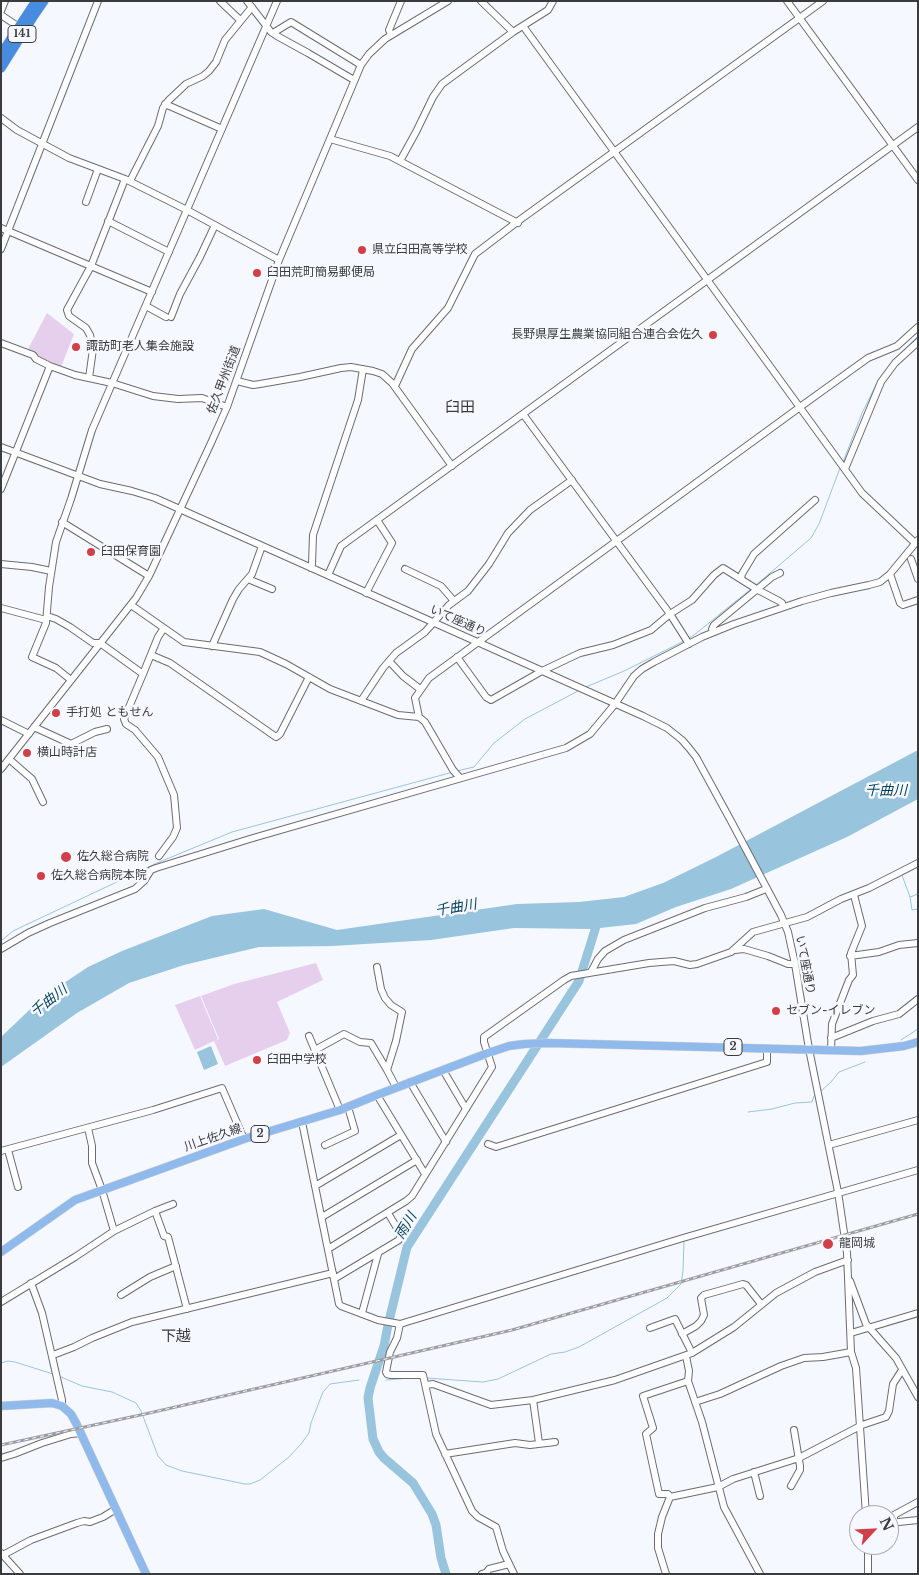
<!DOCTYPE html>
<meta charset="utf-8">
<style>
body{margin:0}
#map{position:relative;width:919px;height:1575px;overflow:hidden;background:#f6f8ff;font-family:"Libre Baskerville",serif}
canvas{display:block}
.frame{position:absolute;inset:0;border:2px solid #3a3b3d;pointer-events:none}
.north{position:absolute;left:849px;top:1505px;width:50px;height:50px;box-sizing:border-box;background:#f6f8ff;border:1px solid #abacb1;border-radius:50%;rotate:65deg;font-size:14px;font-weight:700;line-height:20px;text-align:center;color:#3a3b3d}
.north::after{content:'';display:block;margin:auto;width:18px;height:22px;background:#d04048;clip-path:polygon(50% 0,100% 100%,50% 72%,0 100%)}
</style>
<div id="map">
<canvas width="919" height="1575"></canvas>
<div class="frame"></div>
<div class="north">N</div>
</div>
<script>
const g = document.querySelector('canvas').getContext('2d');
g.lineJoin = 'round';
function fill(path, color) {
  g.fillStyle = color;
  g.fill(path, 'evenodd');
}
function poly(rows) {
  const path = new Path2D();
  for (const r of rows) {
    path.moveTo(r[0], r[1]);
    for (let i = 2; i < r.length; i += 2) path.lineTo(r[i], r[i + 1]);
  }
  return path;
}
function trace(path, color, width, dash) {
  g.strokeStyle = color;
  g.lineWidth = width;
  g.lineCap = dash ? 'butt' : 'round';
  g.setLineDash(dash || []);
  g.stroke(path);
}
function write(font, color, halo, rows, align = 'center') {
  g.font = font + ' "Libre Baskerville","Noto Sans JP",serif';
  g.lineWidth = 5;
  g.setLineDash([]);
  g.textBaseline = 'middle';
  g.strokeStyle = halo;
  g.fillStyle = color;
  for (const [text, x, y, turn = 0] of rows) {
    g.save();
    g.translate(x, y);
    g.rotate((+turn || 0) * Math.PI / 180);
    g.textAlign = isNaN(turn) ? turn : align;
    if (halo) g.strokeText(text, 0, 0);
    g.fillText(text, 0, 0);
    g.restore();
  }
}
fill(poly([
 [47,313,74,334,61,367,27,351],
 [316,963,323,980,277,1002,290,1033,287,1040,225,1066,214,1041,195,1050,175,1005,200,996,218,1039,215,1041,219,1039,201,996,234,984]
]), '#e6cfed');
fill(poly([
 [918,750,918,799,847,837,731,889,676,907,636,924,591,929,514,928,431,940,332,946,259,947,184,965,129,983,77,1013,1,1067,1,1037,43,997,88,967,122,951,212,916,264,909,337,930,517,904,579,902,624,897,663,883,716,857],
 [211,1046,218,1064,204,1070,197,1052]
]), '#99c4de');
trace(poly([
 [902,353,918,336],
 [843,462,862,413,877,383],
 [756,585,811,538,819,524,840,468],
 [688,639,694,635,751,589],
 [586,687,624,671,684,641],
 [457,771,474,767,494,743,525,719,578,691],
 [902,875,910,897,918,894],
 [910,897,912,910,918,909],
 [1,941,13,931,157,863,232,832,453,772],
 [901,1040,918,1029],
 [821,1091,831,1082,839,1072,865,1062],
 [748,1112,772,1109,795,1103,812,1102,814,1096,816,1094],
 [1,1363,8,1361,15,1362,53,1374],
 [61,1377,82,1386,112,1392,136,1403,141,1411,158,1456,166,1465,182,1471,245,1484,250,1484,260,1480,289,1457,301,1444,309,1433,311,1423,323,1392,330,1384,359,1380],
 [426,1378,483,1382,498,1379,551,1354,565,1352,579,1347,667,1298,681,1284,683,1271,684,1241],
 [386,1380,410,1378]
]), '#99c4de', 1);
trace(poly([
 [446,1574,441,1558,436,1525,432,1514,413,1483,384,1458,379,1452,373,1439,368,1398,370,1388,384,1346,388,1325,407,1247,579,981,599,917]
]), '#99c4de', 9);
const minor = poly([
 [220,1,240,20],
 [247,1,271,32,277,36,308,53,354,80],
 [481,1,513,32],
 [787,1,918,180],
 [1,11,5,1],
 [1,15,19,27],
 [523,26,862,493,915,543],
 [273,33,291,22,361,65],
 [391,35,389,30,401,1],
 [165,104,222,129],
 [1,118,17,130,69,158,125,179,187,210,279,260],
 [330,139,390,156,518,223],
 [400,161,416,132,433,97,442,84,513,32,548,10,553,1],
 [130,181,158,126,163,108,168,101,186,84,203,76,209,71,216,62,225,40,252,7],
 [86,202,98,169],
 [108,221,169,252],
 [1,228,152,292],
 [1,249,98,1],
 [146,306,166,317],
 [171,317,180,294,200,257,215,225],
 [1,343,33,355,36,359,50,366,75,375,112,383,153,396,178,399,202,398,227,407],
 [89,378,93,349,90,335,86,328,69,316,67,310,91,266,125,179],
 [237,381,253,385,260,384,300,377,341,368,351,367,373,371,382,374,392,383,452,466],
 [395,386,412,349,448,308,475,254,521,219,823,1],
 [523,414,670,614,689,644],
 [1,447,100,484,132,491,155,498,643,716,667,728,682,740,689,748,696,757,731,821,781,915,788,932,795,964,809,1049,838,1192,847,1253,851,1352,856,1368,866,1515],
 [845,469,881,382,895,363,918,342],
 [1,489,50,366],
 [62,522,149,576],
 [911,559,918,579],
 [1,564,32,567,51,571],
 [311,568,312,564,313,535,358,400,363,369],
 [405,569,441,586,454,601],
 [890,574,900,603,903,605,918,600],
 [328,575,341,546,918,127],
 [741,578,742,574,754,554,815,500],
 [248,579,272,589],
 [366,593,392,543,377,520],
 [131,605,184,642,260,652,286,664,330,689,398,715,419,717],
 [1,608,46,620],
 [47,616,56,619,70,627,93,643,100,643,143,674,124,719,126,724,135,730,158,757,174,795,177,828,173,837,159,856],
 [714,632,712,629,714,625,772,577,780,573],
 [212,646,233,599,239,589,252,574,262,546],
 [151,655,170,663,276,737,280,734,309,677],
 [457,657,486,697,491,700,542,671,580,653,613,645,651,630,670,614,692,600,714,575,723,568,758,590,779,601,782,603,783,607],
 [389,661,403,676,420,689],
 [143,674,158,637,164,628],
 [71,680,56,668,32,657,46,623,49,587,56,542,71,499,92,430,277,1],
 [361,701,383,668,396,653,425,632,449,605,468,591,489,564,508,533,530,510,572,480],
 [1,720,29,734],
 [34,727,71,744,95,732,107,729],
 [9,759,32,779,43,802],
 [1,769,136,598,149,576,211,443,227,407,279,260,361,65,369,54,385,39,448,1],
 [460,778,453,770,425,722,419,717,415,698,429,678,800,407,868,358,897,346,918,327],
 [1,949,28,933,50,923,135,889,144,881,151,870,156,868,253,838,566,748,590,734,615,704,634,676,642,669,654,662,702,637,734,624,802,601,831,593,869,585,880,582,890,574,918,540],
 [735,950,744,949,768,956,788,964,795,964],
 [850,956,879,952,899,945,918,943],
 [377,967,381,989,385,998,391,1005,402,1012,396,1041,387,1070,396,1087],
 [591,972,598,959,605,951,624,940,705,908,746,897,766,889],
 [309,1036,340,1110],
 [831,1038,873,1021,899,1014,918,999],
 [315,1050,344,1034,360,1042,371,1043,387,1070],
 [831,1050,832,1024,849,980,853,975,851,953,862,926,854,895],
 [443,1070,466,1109],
 [410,1082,446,1142],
 [377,1095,425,1174],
 [302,1122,339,1304,341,1306,378,1320,400,1324,683,1238,918,1170],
 [88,1128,92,1146,92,1163,102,1190,114,1231],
 [488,1144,496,1147,767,1062,767,1049],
 [325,1145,355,1131,348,1107],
 [829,1145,918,1120],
 [8,1150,18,1187],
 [1,1151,153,1110,222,1088,244,1139],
 [315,1186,401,1135],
 [155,1211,173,1204],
 [322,1217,417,1160],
 [328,1249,406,1201,412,1196,492,1067,484,1042,484,1037,564,980,571,976,649,963,674,961,690,965,697,964,731,952,753,932,807,917,841,899,869,888,918,863],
 [334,1279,399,1240,401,1235,388,1213],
 [850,1281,866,1324,896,1358,918,1397],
 [31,1283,42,1313,62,1400,62,1406],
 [121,1295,150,1277,176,1266],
 [1,1302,75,1257,114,1231,155,1211,164,1236,168,1237,187,1309],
 [362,1313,378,1254],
 [400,1324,397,1338,390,1352,386,1372,387,1374,391,1375,423,1375,436,1434,472,1511,478,1517,496,1527,503,1551,514,1574],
 [650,1328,675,1319,692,1353],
 [851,1333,918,1313],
 [682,1334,696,1326,701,1321,704,1315,701,1298,704,1295,743,1284,746,1285,761,1304],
 [53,1355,74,1347,92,1338,132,1322,333,1273],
 [686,1356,689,1371,688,1381,702,1422,724,1507,760,1574],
 [426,1385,433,1384,491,1405,533,1400,615,1380,692,1353,734,1327,776,1293,815,1272,848,1260],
 [533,1400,539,1443],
 [695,1402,720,1394,781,1366,804,1358,823,1357,851,1352],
 [445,1454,515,1443,530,1445,555,1442],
 [1,1458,14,1454,42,1443,71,1434,81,1433],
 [754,1472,760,1496],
 [791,1486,800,1470,800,1466,794,1430],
 [670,1497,668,1494,659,1494,646,1434,653,1428,643,1396,688,1381],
 [894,1522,894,1515,918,1502],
 [889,1523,918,1520],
 [868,1545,868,1574],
 [1,1553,20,1574],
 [3,1555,31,1540,77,1523,84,1521,90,1522,103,1517,116,1509],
 [482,1574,486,1573,489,1569,509,1564],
 [666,1574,658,1548,658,1534,662,1517,670,1497,718,1487,733,1479,799,1458,862,1425,886,1417,889,1411,893,1384,902,1370]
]);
const major = poly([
 [1,1252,75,1200,244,1139,340,1110,377,1095,488,1053,509,1046,524,1044,549,1043,861,1051,904,1046,918,1042],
 [1,1406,52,1403,62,1406,71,1414,76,1423,146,1574]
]);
const highway = poly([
 [1,54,36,1],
 [1,68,33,17,44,1]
]);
trace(minor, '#6b6c72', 8);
trace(major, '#d4d4d4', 9);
trace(highway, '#d4d4d4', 10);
trace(minor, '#fff', 6);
trace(major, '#91baec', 8);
trace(highway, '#488ce0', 9);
const rail = poly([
 [1,1445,145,1414,512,1330,918,1214]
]);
trace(rail, '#9c9ea3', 3);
trace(rail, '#f6f8ff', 1, [4]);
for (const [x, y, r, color] of [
 [362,250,5,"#d04048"],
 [257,273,5,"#d04048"],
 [713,335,5,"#d04048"],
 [76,347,5,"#d04048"],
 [91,552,5,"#d04048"],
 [56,713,5,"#d04048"],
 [27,753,5,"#d04048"],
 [66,857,6,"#d04048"],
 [41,876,5,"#d04048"],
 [776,1011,5,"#d04048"],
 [257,1060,5,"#d04048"],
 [828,1244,6,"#d04048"]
]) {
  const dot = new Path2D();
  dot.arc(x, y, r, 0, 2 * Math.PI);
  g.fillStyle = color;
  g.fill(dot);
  trace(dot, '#f6f8ff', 2);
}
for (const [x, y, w] of [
 [22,34,28],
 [733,1047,18],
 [260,1134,18]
]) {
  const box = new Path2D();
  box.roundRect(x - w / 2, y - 8.5, w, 17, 4);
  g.fillStyle = '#f6f8ff';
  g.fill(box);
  trace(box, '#3a3b3d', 1);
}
write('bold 11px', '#3a3b3d', null, [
 ["141",22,34],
 ["2",733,1047],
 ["2",260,1134]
]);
write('12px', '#3a3b3d', '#f6f8ff', [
 ["県立臼田高等学校",372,250],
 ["臼田荒町簡易郵便局",267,273],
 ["長野県厚生農業協同組合連合会佐久",703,335,"right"],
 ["諏訪町老人集会施設",86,347],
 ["臼田保育園",101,552],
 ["手打処 ともせん",66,713],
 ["横山時計店",37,753],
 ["佐久総合病院",77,857],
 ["佐久総合病院本院",51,876],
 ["セブン-イレブン",786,1011],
 ["臼田中学校",267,1060],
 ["龍岡城",839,1244]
], 'left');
write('12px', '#3a3b3d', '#f6f8ff', [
 ["佐久甲州街道",224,380,-69],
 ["いて座通り",458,621,24],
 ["いて座通り",805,965,79],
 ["川上佐久線",213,1138,-19]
]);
write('italic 14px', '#033f58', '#f6f8ff', [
 ["千曲川",886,791],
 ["千曲川",456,908,-10],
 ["千曲川",49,1001,-38],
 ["雨川",406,1226,-59]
]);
write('15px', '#3a3b3d', '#f6f8ff', [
 ["臼田",460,408],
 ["下越",176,1337]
]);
</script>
